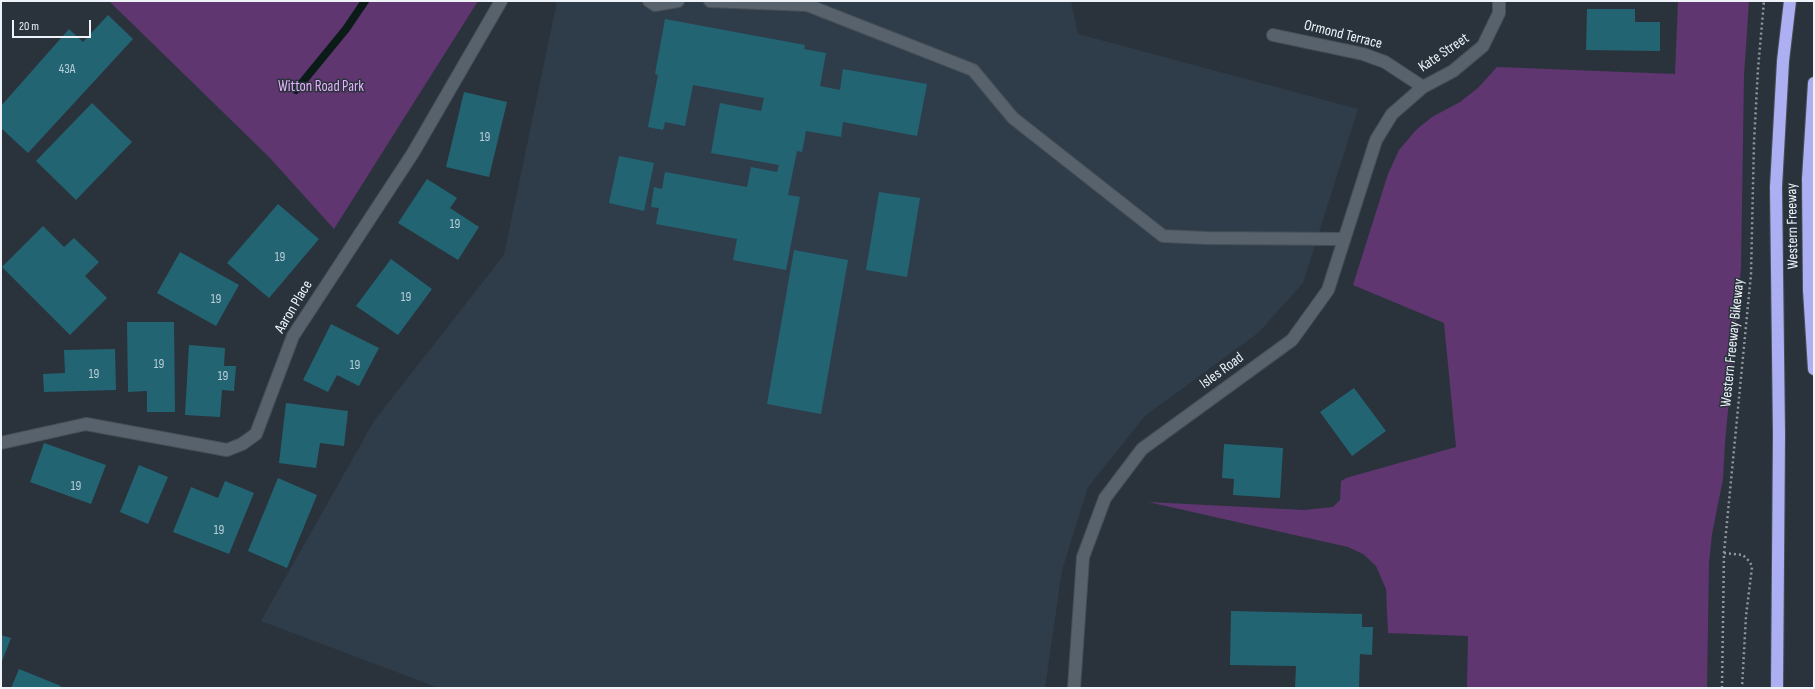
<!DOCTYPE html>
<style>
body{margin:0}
#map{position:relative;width:1815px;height:689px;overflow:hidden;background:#2a333c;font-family:"Sofia Sans Condensed",sans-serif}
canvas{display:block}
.frame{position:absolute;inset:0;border:2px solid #edf3f9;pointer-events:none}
.scale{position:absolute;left:12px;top:20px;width:79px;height:18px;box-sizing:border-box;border:2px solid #edf3f9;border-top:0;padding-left:5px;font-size:12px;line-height:14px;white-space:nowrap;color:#edf3f9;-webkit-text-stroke:3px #2a333c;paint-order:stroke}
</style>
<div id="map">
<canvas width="1815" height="689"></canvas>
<div class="frame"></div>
<div class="scale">20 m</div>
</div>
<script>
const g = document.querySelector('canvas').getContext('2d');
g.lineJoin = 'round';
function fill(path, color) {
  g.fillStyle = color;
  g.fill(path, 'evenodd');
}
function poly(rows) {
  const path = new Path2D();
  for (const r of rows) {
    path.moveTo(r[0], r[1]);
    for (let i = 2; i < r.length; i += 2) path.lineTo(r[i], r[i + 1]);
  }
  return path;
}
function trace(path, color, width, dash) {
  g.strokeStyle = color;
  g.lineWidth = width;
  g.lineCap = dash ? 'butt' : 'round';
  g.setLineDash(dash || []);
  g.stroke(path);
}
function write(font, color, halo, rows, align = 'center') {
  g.font = font + ' "Sofia Sans Condensed",sans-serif';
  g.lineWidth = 3;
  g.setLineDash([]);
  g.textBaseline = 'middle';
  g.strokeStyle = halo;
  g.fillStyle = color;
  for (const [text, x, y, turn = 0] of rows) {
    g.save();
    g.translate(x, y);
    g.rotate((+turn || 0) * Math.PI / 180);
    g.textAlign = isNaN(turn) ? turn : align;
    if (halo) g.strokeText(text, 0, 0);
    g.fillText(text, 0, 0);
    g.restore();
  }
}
fill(poly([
 [557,1,1071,1,1078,34,1358,109,1303,283,1258,333,1145,416,1088,487,1062,570,1045,688,439,688,261,621,374,421,504,255]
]), '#2f3d4b');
fill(poly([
 [109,1,478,1,334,229,269,157],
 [1678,1,1749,1,1744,76,1741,268,1725,443,1723,479,1712,534,1709,563,1707,688,1467,688,1468,636,1388,633,1386,589,1376,566,1363,554,1348,547,1148,502,1304,510,1333,507,1340,500,1341,481,1346,478,1456,447,1444,323,1353,285,1388,174,1399,150,1416,130,1432,117,1460,102,1478,88,1497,67,1675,74]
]), '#5f3670');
trace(poly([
 [296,90,346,29,365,1]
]), '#0b1b18', 8);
fill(poly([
 [1587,9,1635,9,1635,22,1660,22,1660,51,1586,50],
 [108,15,133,39,28,153,1,128,1,106,69,29,83,42],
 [665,19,805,45,804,49,826,53,820,86,840,90,843,69,927,84,917,136,843,122,841,137,806,131,802,152,797,151,788,195,800,197,786,270,733,260,737,239,656,224,659,208,651,207,654,187,662,189,665,172,747,187,751,167,777,172,779,165,711,153,720,103,761,111,764,98,693,85,685,126,665,122,663,130,648,127,658,75,655,74],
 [464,92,507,102,489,177,446,167],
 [92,103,132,142,76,200,36,161],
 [619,156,654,163,644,211,609,203],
 [427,179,457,198,450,208,479,227,458,260,398,223],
 [879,192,920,198,907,277,866,270],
 [278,204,319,239,269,298,227,263],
 [43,226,64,247,74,238,99,262,85,276,107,298,70,335,2,267],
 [794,250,848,260,821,414,767,404],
 [180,252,239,285,216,326,157,293],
 [391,259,432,289,398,335,356,306],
 [127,322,174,322,175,412,147,412,147,391,128,392],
 [331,324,379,348,359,386,337,375,328,392,303,380],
 [189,345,225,348,224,366,236,366,234,391,222,390,220,417,185,415],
 [115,349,116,390,44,392,43,374,65,373,64,350],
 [1354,388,1386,431,1352,456,1320,412],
 [286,403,348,411,344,446,320,443,316,468,279,463],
 [44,443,106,465,91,504,30,482],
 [1224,444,1283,448,1280,498,1233,495,1234,479,1222,478],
 [139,465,168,477,148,524,120,512],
 [278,478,317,495,287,568,248,551],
 [225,481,254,493,229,554,173,532,191,487,218,498],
 [1231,611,1362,614,1362,627,1373,627,1372,655,1360,654,1359,688,1295,688,1296,666,1230,665],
 [1,635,11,638,1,664],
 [19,669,61,686,60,688,11,688]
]), '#236473');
const lane = poly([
 [649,1,655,5,678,1],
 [710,1,807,5,973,70,1013,118,1163,236,1207,238,1344,239],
 [1,443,86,424,227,450,242,444,256,434,293,336,413,153,501,1]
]);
const street = poly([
 [1273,35,1363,54,1385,62,1423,87],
 [1074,688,1083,557,1105,498,1142,449,1292,340,1328,290,1376,140,1392,114,1423,87,1453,71,1483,46,1499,13,1499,1]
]);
const highway = poly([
 [1814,83,1808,179,1809,290,1814,369],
 [1777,688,1779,435,1776,187,1783,61,1790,1]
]);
trace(lane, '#474f56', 14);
trace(street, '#474f56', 14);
trace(highway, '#474f56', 14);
trace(poly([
 [1724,553,1743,555,1750,562,1752,567,1746,616,1742,688],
 [1722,688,1724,553,1751,274,1754,142,1758,69,1764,1]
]), '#90979f', 2.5, [2, 3]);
trace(lane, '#58626c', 12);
trace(street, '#58626c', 12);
trace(highway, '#acaff2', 12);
write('13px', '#bacfd8', null, [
 ["43A",67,70],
 ["19",485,138],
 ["19",455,225],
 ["19",280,258],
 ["19",406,298],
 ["19",216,300],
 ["19",159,365],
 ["19",355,366],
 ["19",94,375],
 ["19",223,377],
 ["19",76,487],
 ["19",219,531]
]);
write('15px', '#edf3f9', '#2a333c', [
 ["Ormond Terrace",1343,35,14],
 ["Kate Street",1444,53,-34],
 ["Western Freeway",1793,226,-91],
 ["Aaron Place",294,307,-59],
 ["Western Freeway Bikeway",1733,343,-84],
 ["Isles Road",1222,371,-36]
]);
write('15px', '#e7b2fd', '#2a333c', [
 ["Witton Road Park",321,87]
]);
</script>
